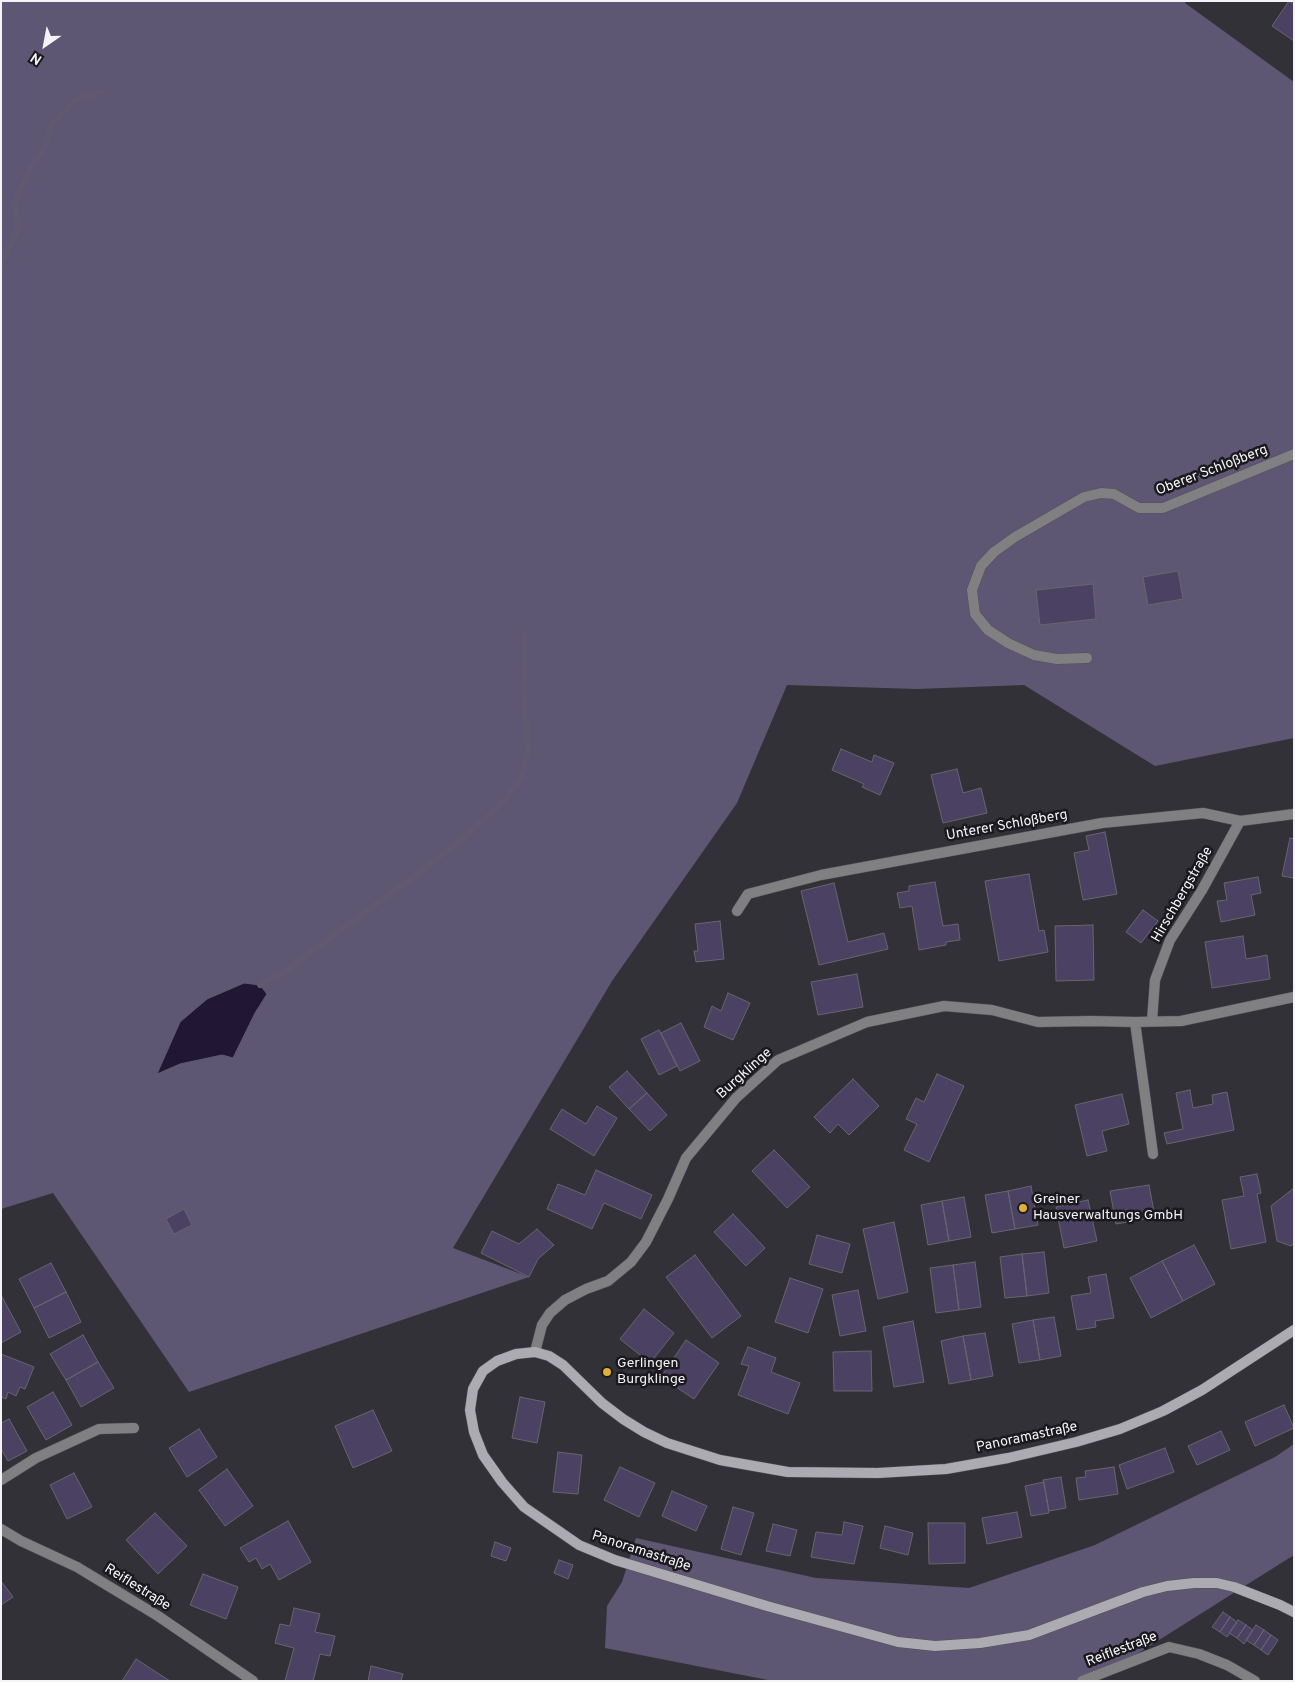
<!DOCTYPE html>
<meta charset="utf-8">
<style>
body{margin:0}
#map{position:relative;width:1295px;height:1682px;overflow:hidden;background:#323138;font-family:Overpass,sans-serif}
canvas{display:block}
.frame{position:absolute;inset:0;border:2px solid #f4f3f8;pointer-events:none}
.north{position:absolute;left:20px;top:20px;width:50px;height:50px;-webkit-text-stroke:4px #1a191d;paint-order:stroke;rotate:213deg;font-size:14px;font-weight:700;line-height:20px;text-align:center;color:#f4f3f8}
.north::after{content:'';display:block;margin:auto;width:18px;height:22px;background:#f4f3f8;clip-path:polygon(50% 0,100% 100%,50% 72%,0 100%)}
</style>
<div id="map">
<canvas width="1295" height="1682"></canvas>
<div class="frame"></div>
<div class="north">N</div>
</div>
<script>
const g = document.querySelector('canvas').getContext('2d');
g.lineJoin = 'round';
function fill(path, color) {
  g.fillStyle = color;
  g.fill(path, 'evenodd');
}
function poly(rows) {
  const path = new Path2D();
  for (const r of rows) {
    path.moveTo(r[0], r[1]);
    for (let i = 2; i < r.length; i += 2) path.lineTo(r[i], r[i + 1]);
  }
  return path;
}
function trace(path, color, width, dash) {
  g.strokeStyle = color;
  g.lineWidth = width;
  g.lineCap = dash ? 'butt' : 'round';
  g.setLineDash(dash || []);
  g.stroke(path);
}
function write(font, color, halo, rows, align = 'center') {
  g.font = font + ' Overpass,sans-serif';
  g.lineWidth = 5;
  g.setLineDash([]);
  g.textBaseline = 'middle';
  g.strokeStyle = halo;
  g.fillStyle = color;
  for (const [text, x, y, turn = 0] of rows) {
    g.save();
    g.translate(x, y);
    g.rotate((+turn || 0) * Math.PI / 180);
    g.textAlign = isNaN(turn) ? turn : align;
    if (halo) g.strokeText(text, 0, 0);
    g.fillText(text, 0, 0);
    g.restore();
  }
}
fill(poly([
 [1,1,1186,1,1185,3,1294,82,1294,738,1155,766,1024,685,917,689,787,685,737,803,612,981,453,1248,529,1277,189,1392,53,1193,1,1209],
 [1294,1444,1294,1555,1094,1681,773,1681,605,1648,607,1606,622,1582,636,1538,816,1578,969,1588,1095,1545,1275,1457]
]), '#5e5773');
const water = poly([
 [244,983,260,985,267,994,255,1013,233,1058,222,1055,180,1064,157,1074,180,1022,207,999,244,983]
]);
fill(water, '#211735');
trace(water, '#605970', 1);
trace(poly([
 [1,265,18,228,15,201,31,168,46,146,50,126,76,100,101,91],
 [260,985,281,974,424,869,463,838,500,805,522,778,528,754,524,687,526,662,525,635]
]), '#605970', 6);
const building = poly([
 [1289,1,1294,4,1294,41,1272,26,1289,1],
 [1178,571,1183,599,1148,605,1143,577,1178,571],
 [1093,584,1096,619,1040,625,1036,590,1093,584],
 [841,749,872,762,874,755,894,763,880,795,862,787,864,784,832,770,841,749],
 [957,769,963,793,981,788,987,813,943,823,931,775,957,769],
 [1105,832,1117,894,1083,900,1074,853,1089,850,1086,836,1105,832],
 [1290,838,1294,839,1294,878,1282,876,1290,838],
 [1029,874,1039,931,1044,930,1048,952,999,961,985,881,1029,874],
 [1258,877,1261,893,1251,895,1255,915,1221,922,1217,901,1227,900,1224,883,1258,877],
 [935,882,943,926,958,924,960,940,946,942,946,945,919,950,912,906,900,908,897,893,909,891,909,886,935,882],
 [834,883,848,942,884,933,888,949,819,965,801,891,834,883],
 [1143,910,1158,921,1141,943,1126,932,1143,910],
 [720,921,724,959,696,962,694,951,698,951,695,924,720,921],
 [1093,925,1094,980,1056,981,1055,926,1093,925],
 [1243,936,1246,959,1267,955,1270,979,1212,988,1205,942,1243,936],
 [857,974,863,1007,818,1015,811,982,857,974],
 [728,993,750,1003,733,1040,704,1027,712,1006,721,1011,728,993],
 [681,1023,700,1061,680,1071,661,1033,681,1023],
 [659,1030,677,1066,659,1075,641,1039,659,1030],
 [627,1071,647,1093,629,1109,609,1087,627,1071],
 [937,1074,964,1086,929,1162,904,1150,917,1124,906,1119,916,1098,924,1102,937,1074],
 [853,1079,879,1106,849,1135,838,1124,830,1133,814,1117,853,1079],
 [1190,1090,1193,1108,1213,1104,1212,1095,1227,1092,1234,1130,1167,1144,1164,1133,1183,1129,1176,1093,1190,1090],
 [647,1093,667,1115,650,1131,629,1109,647,1093],
 [1122,1094,1129,1124,1102,1131,1107,1151,1087,1156,1075,1105,1122,1094],
 [597,1106,617,1118,594,1156,550,1129,562,1109,586,1124,597,1106],
 [774,1150,810,1187,787,1208,752,1171,774,1150],
 [596,1170,652,1195,641,1219,604,1203,592,1229,547,1209,558,1184,585,1195,596,1170],
 [1257,1174,1261,1193,1257,1194,1266,1242,1231,1249,1222,1200,1244,1196,1240,1177,1257,1174],
 [1149,1185,1155,1217,1116,1224,1110,1191,1149,1185],
 [1031,1186,1038,1225,1015,1229,1008,1191,1031,1186],
 [1294,1188,1294,1243,1291,1246,1277,1241,1271,1206,1294,1188],
 [1008,1191,1015,1229,992,1233,985,1195,1008,1191],
 [964,1197,971,1237,949,1241,942,1201,964,1197],
 [1088,1200,1097,1241,1064,1248,1056,1207,1088,1200],
 [942,1201,949,1241,928,1245,921,1205,942,1201],
 [184,1209,192,1225,174,1234,166,1219,184,1209],
 [733,1214,765,1248,746,1266,714,1232,733,1214],
 [894,1222,908,1292,878,1299,863,1229,894,1222],
 [537,1229,554,1245,538,1259,529,1277,481,1253,492,1231,519,1244,537,1229],
 [817,1235,850,1244,842,1273,809,1264,817,1235],
 [1194,1245,1215,1284,1183,1301,1162,1261,1194,1245],
 [1044,1252,1049,1293,1027,1296,1022,1254,1044,1252],
 [1022,1254,1027,1296,1005,1298,1000,1257,1022,1254],
 [695,1255,741,1316,712,1338,666,1277,695,1255],
 [1162,1261,1183,1301,1151,1318,1130,1278,1162,1261],
 [975,1262,981,1307,959,1310,953,1265,975,1262],
 [51,1263,66,1292,34,1308,19,1279,51,1263],
 [953,1265,959,1310,936,1313,930,1268,953,1265],
 [1106,1274,1114,1318,1095,1321,1096,1327,1077,1330,1071,1296,1091,1293,1088,1277,1106,1274],
 [790,1278,823,1289,808,1333,775,1322,790,1278],
 [858,1290,866,1331,840,1336,832,1295,858,1290],
 [66,1292,81,1322,49,1338,34,1308,66,1292],
 [1,1295,21,1332,1,1343,1,1295],
 [644,1309,674,1333,650,1363,620,1339,644,1309],
 [1054,1317,1061,1356,1040,1360,1033,1320,1054,1317],
 [1033,1320,1040,1360,1019,1363,1012,1324,1033,1320],
 [913,1321,924,1382,894,1387,883,1327,913,1321],
 [985,1333,993,1376,971,1380,963,1336,985,1333],
 [83,1335,98,1362,66,1380,50,1354,83,1335],
 [963,1336,971,1380,949,1384,941,1341,963,1336],
 [686,1340,719,1363,694,1399,661,1377,686,1340],
 [748,1347,776,1358,771,1372,800,1383,788,1414,738,1395,749,1366,741,1364,748,1347],
 [871,1351,872,1391,834,1391,833,1352,871,1351],
 [1,1354,34,1367,25,1389,20,1387,16,1396,8,1392,6,1399,1,1397,1,1354],
 [98,1362,114,1388,81,1407,66,1380,98,1362],
 [53,1392,72,1425,46,1440,27,1407,53,1392],
 [520,1397,545,1402,537,1443,512,1438,520,1397],
 [1284,1405,1294,1428,1255,1446,1245,1422,1284,1405],
 [373,1410,392,1451,353,1468,335,1426,373,1410],
 [9,1419,27,1451,8,1461,1,1449,1,1423,9,1419],
 [199,1429,217,1457,187,1477,169,1448,199,1429],
 [1221,1431,1230,1450,1197,1465,1188,1446,1221,1431],
 [1165,1448,1174,1472,1127,1489,1119,1465,1165,1448],
 [558,1452,582,1455,578,1494,553,1492,558,1452],
 [620,1467,655,1483,639,1517,604,1500,620,1467],
 [1114,1467,1118,1494,1079,1500,1076,1478,1086,1477,1085,1471,1114,1467],
 [227,1469,253,1506,225,1526,199,1490,227,1469],
 [74,1473,92,1507,67,1519,50,1485,74,1473],
 [1061,1477,1066,1508,1049,1511,1043,1480,1061,1477],
 [1044,1482,1049,1513,1031,1516,1025,1486,1044,1482],
 [672,1491,707,1506,696,1531,662,1516,672,1491],
 [733,1507,754,1513,741,1555,721,1549,733,1507],
 [1017,1512,1022,1537,987,1544,982,1518,1017,1512],
 [155,1513,187,1546,158,1574,126,1540,155,1513],
 [288,1521,311,1562,279,1580,270,1564,262,1569,256,1558,249,1562,240,1548,288,1521],
 [844,1522,863,1526,854,1564,811,1557,816,1532,842,1535,844,1522],
 [928,1523,965,1523,965,1563,929,1564,928,1523],
 [773,1524,797,1530,790,1556,766,1551,773,1524],
 [885,1526,913,1533,908,1555,880,1548,885,1526],
 [495,1542,511,1548,506,1561,491,1556,495,1542],
 [559,1560,573,1565,568,1579,554,1573,559,1560],
 [203,1574,238,1587,226,1619,190,1605,203,1574],
 [1,1581,13,1597,1,1605,1,1581],
 [294,1608,320,1614,315,1632,335,1636,330,1656,320,1654,313,1681,285,1681,294,1648,275,1643,280,1624,290,1626,294,1608],
 [1223,1612,1230,1617,1220,1632,1212,1627,1223,1612],
 [1230,1617,1237,1622,1227,1637,1220,1632,1230,1617],
 [1238,1620,1246,1625,1237,1638,1229,1633,1238,1620],
 [1246,1625,1253,1630,1244,1644,1237,1638,1246,1625],
 [1256,1625,1264,1630,1254,1645,1246,1640,1256,1625],
 [1264,1630,1271,1635,1261,1650,1254,1645,1264,1630],
 [1271,1635,1278,1640,1268,1655,1261,1650,1271,1635],
 [136,1659,170,1681,122,1681,136,1659],
 [371,1666,403,1674,401,1681,368,1681,371,1666]
]);
fill(building, '#4b4163');
trace(building, '#67666e', 1);
const street = poly([
 [1087,658,1057,659,1034,655,1008,643,988,630,975,614,972,590,981,566,994,552,1015,537,1084,497,1101,493,1114,494,1139,508,1163,508,1294,454],
 [737,911,748,894,821,875,1102,823,1203,813,1240,821,1294,814],
 [1152,1021,1155,980,1170,940,1202,890,1240,821],
 [1135,1022,1153,1154],
 [535,1352,542,1325,550,1313,565,1300,586,1289,608,1281,631,1262,646,1242,668,1199,686,1158,736,1098,778,1060,867,1022,944,1006,992,1010,1038,1022,1090,1021,1135,1022,1181,1021,1294,997],
 [1,1480,36,1458,99,1429,134,1428],
 [1,1529,21,1541,77,1567,158,1616,253,1681],
 [1082,1681,1169,1647,1199,1654,1227,1665,1255,1681]
]);
const secondary = poly([
 [1294,1330,1202,1390,1163,1411,1120,1429,1076,1442,1008,1458,946,1469,878,1473,788,1472,720,1460,667,1443,644,1432,623,1419,602,1403,563,1365,549,1356,535,1352,516,1354,497,1361,483,1371,473,1389,470,1410,474,1432,483,1455,502,1482,524,1507,579,1545,615,1560,767,1606,898,1642,935,1646,980,1643,1029,1635,1143,1592,1167,1586,1194,1583,1217,1583,1234,1587,1280,1605,1294,1612]
]);
trace(street, '#515057', 11);
trace(secondary, '#515057', 11);
trace(street, '#808083', 10);
trace(secondary, '#adabb2', 10);
for (const [x, y, r, color] of [
 [1023,1208,5,"#e0b034"],
 [607,1372,5,"#e0b034"]
]) {
  const dot = new Path2D();
  dot.arc(x, y, r, 0, 2 * Math.PI);
  g.fillStyle = color;
  g.fill(dot);
  trace(dot, '#1a191d', 2);
}
write('14px', '#f4f3f8', '#1a191d', [
 ["Oberer Schloßberg",1212,471,-21],
 ["Unterer Schloßberg",1007,826,-10],
 ["Hirschbergstraße",1183,895,-60],
 ["Burgklinge",745,1074,-42],
 ["Panoramastraße",1027,1438,-12],
 ["Panoramastraße",641,1552,18],
 ["Reiflestraße",137,1588,32],
 ["Reiflestraße",1122,1650,-21]
]);
write('14px', '#f4f3f8', '#1a191d', [
 ["Greiner",1033,1200],
 ["Hausverwaltungs GmbH",1033,1216],
 ["Gerlingen",617,1364],
 ["Burgklinge",617,1380]
], 'left');
</script>
